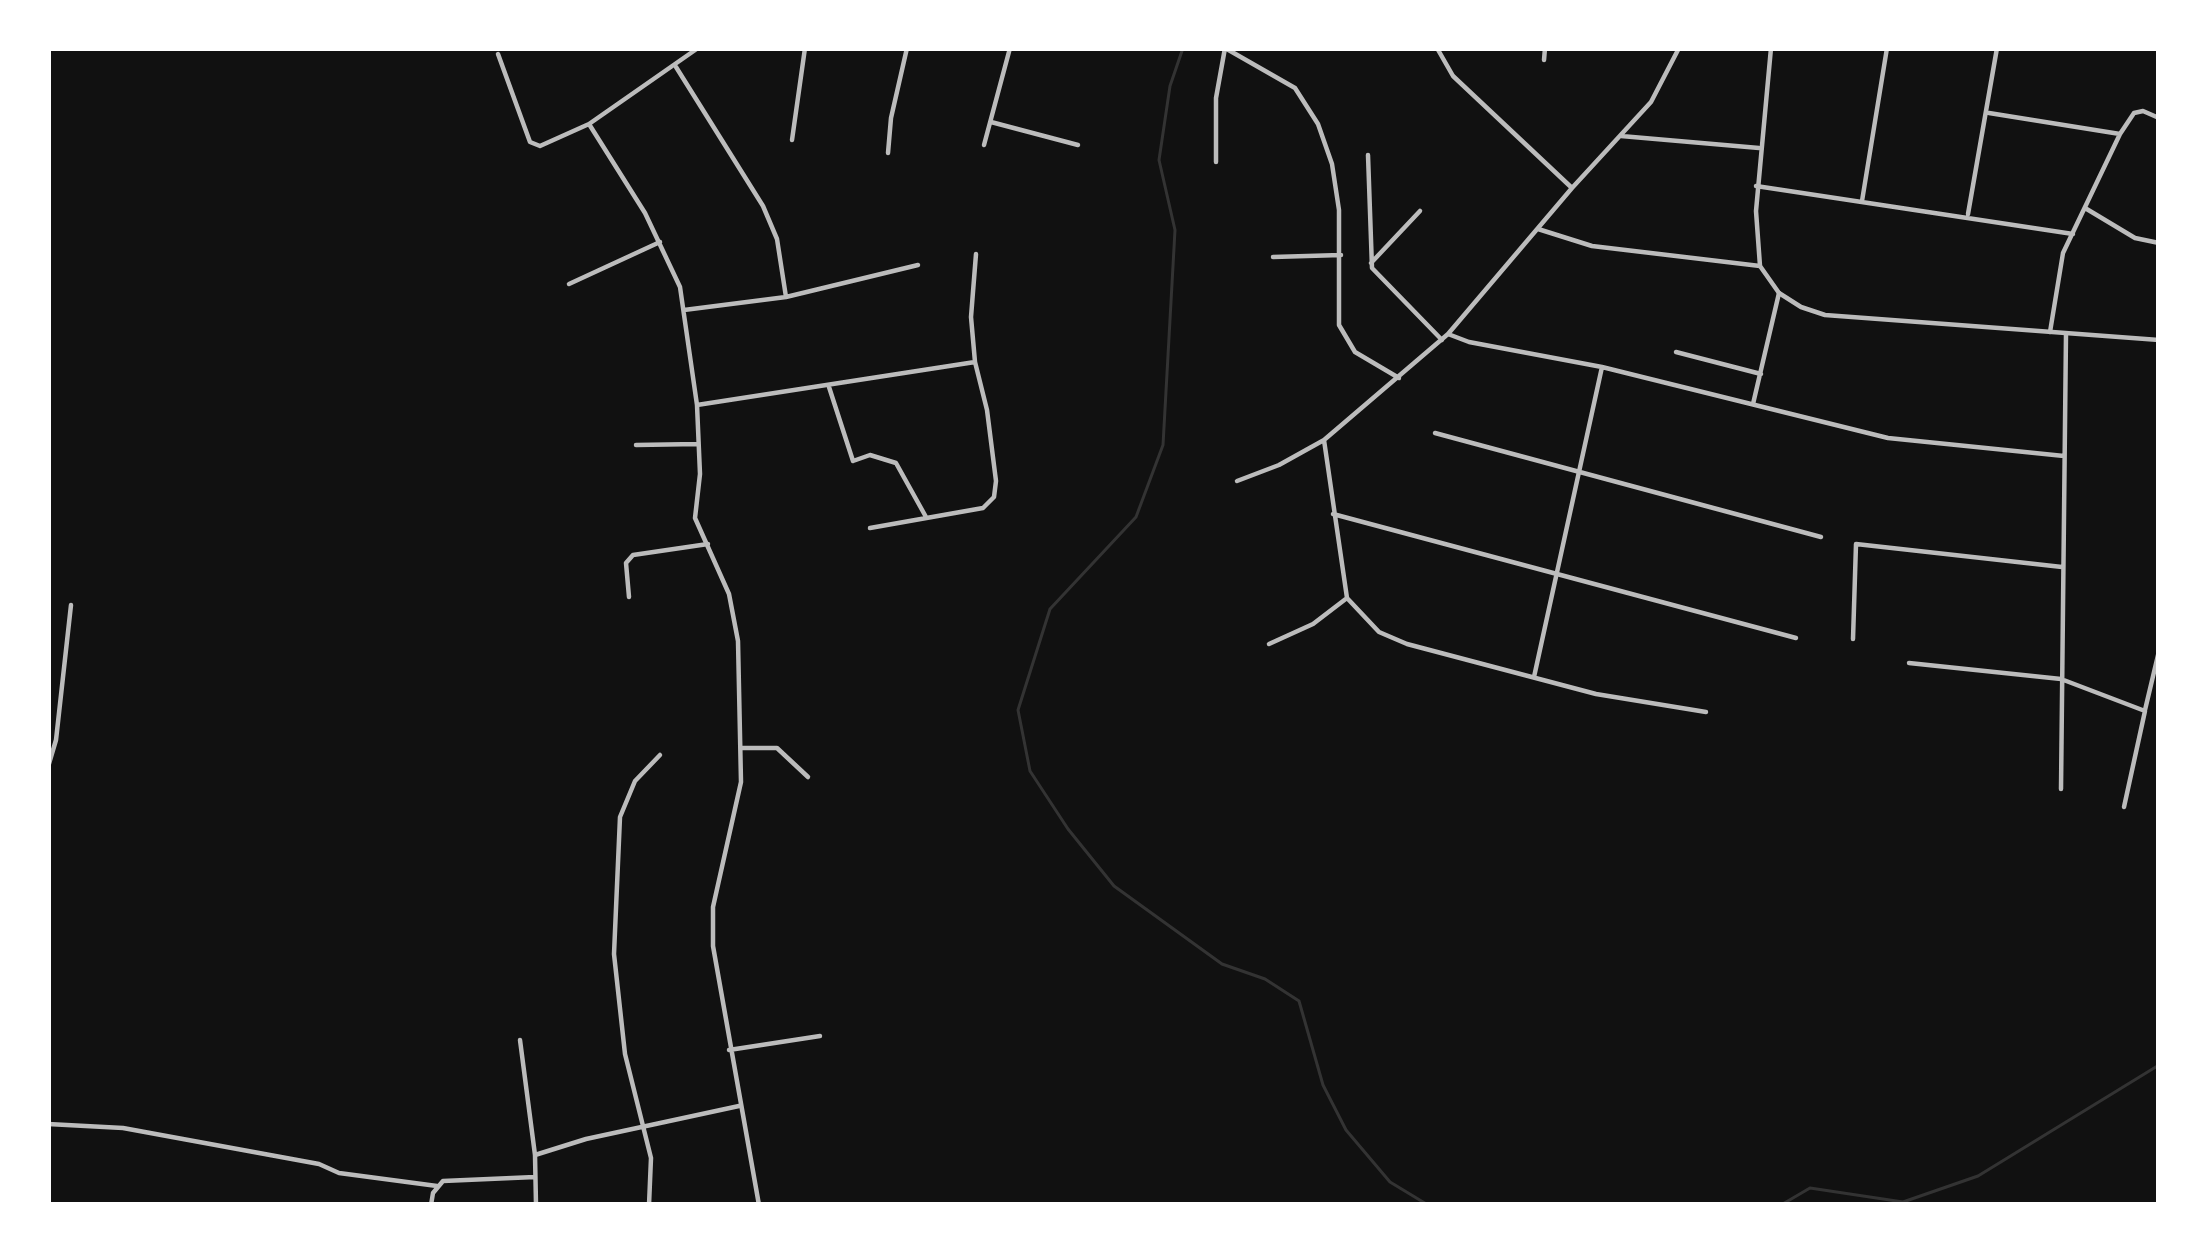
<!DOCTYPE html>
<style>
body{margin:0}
#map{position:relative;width:2207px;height:1253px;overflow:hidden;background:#111;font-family:"Fira Sans Condensed",sans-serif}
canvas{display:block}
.frame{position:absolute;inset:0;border:51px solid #fff;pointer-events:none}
</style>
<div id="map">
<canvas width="2207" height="1253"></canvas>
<div class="frame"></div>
</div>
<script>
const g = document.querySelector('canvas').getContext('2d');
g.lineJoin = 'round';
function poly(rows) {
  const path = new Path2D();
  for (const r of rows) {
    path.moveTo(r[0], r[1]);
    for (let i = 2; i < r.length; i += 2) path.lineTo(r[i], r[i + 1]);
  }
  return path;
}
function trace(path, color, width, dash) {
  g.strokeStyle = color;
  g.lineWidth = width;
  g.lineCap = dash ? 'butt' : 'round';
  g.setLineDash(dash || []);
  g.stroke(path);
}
trace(poly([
 [1183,48,1170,86,1159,160,1175,230,1163,445,1136,517,1050,609,1018,710,1030,771,1068,829,1114,886,1222,964,1265,979,1299,1001,1323,1085,1346,1130,1390,1182,1428,1205],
 [1781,1205,1810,1188,1903,1202,1978,1176,2159,1065]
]), '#333', 3);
trace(poly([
 [698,48,589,124,645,213,680,287,697,405,700,474,695,518,729,594,738,641,741,782,713,907,713,946,759,1205],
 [1437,48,1453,76,1572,188],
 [498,54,530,142,540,146,589,124],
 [1544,60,1545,48],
 [676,67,763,206,777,239,786,297],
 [1989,113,2120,134],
 [991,122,1078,145],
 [1621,136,1759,148],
 [792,140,805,48],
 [984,145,1010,48],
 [888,153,891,118,907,48],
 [1368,155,1372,268,1442,340],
 [1216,162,1216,98,1225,48,1295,88,1318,124,1332,164,1339,210,1339,325,1355,352,1399,378],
 [1756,186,2073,234],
 [1862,201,1887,48],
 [2085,208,2135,238,2159,243],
 [1968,214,1997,48],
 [1538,229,1592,246,1760,266],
 [1273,257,1341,255],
 [1371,263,1420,211],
 [569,284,660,242],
 [684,310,786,297,918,265],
 [2050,332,2063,253,2120,134,2134,113,2143,111,2159,118],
 [1448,334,1469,342,1602,367,1888,438,2064,456],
 [1676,352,1761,374],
 [829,387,853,461,870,455,896,463,926,517],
 [1753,404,1779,293],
 [697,405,975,362],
 [1435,433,1821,537],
 [1324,440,1347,598,1379,632,1407,644,1596,694,1706,712],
 [636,445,698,444],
 [1237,481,1279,465,1324,440,1448,334,1572,188,1651,102,1679,48],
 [1333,514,1796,638],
 [870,528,983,508,994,497,996,481,987,410,975,362,971,317,976,254],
 [629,597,626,563,633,555,708,544],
 [1853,639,1856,544,2062,567],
 [1269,644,1313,624,1347,598],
 [1909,663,2061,679,2145,711,2124,807],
 [1534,677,1602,367],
 [2145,710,2159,651],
 [741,748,777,748,808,777],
 [48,767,56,740,71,605],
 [2061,789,2066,334],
 [520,1040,535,1155,536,1205],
 [729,1050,820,1036],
 [48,1124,123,1128,319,1164,339,1173,437,1186],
 [535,1155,586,1139,739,1106],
 [431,1205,433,1193,443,1181,535,1177],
 [649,1205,651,1158,625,1054,614,954,620,817,635,781,660,755]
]), '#bcbcbc', 4.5);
trace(poly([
 [1771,48,1756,211,1760,266,1779,293,1801,307,1825,315,2159,340]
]), '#bcbcbc', 4.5);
</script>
